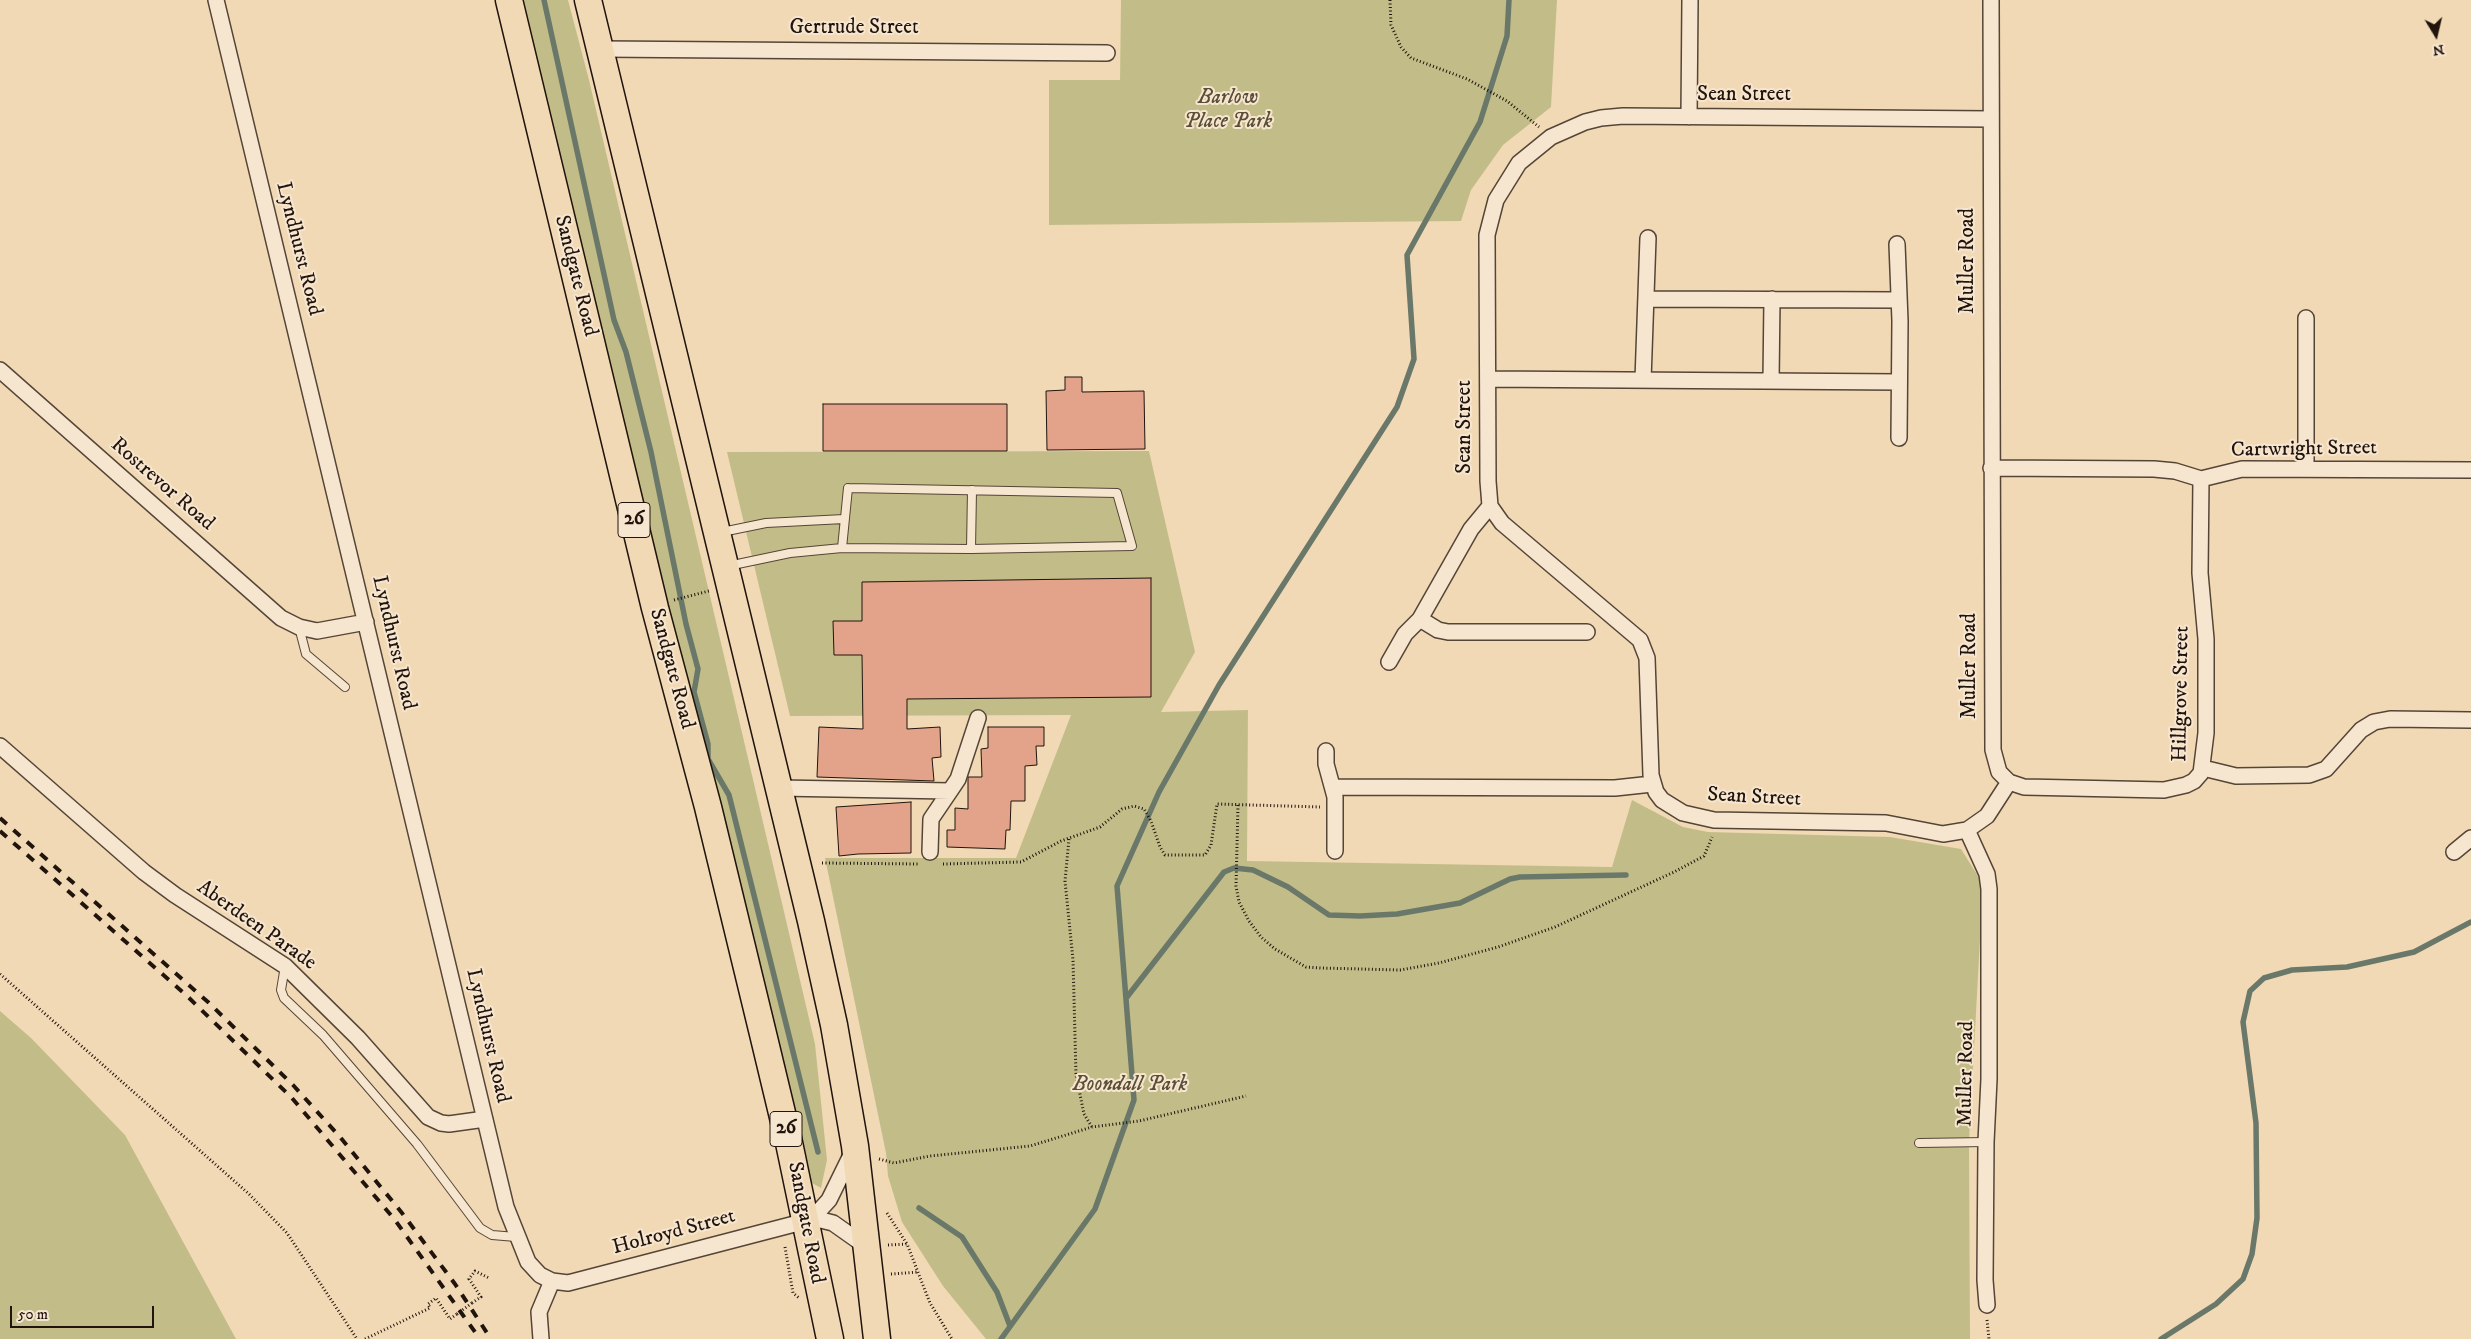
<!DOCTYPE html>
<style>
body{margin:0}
#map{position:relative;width:2471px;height:1339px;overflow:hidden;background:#f2d9b5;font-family:"IM FELL DW Pica",serif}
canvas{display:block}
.north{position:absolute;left:2411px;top:10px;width:50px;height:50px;-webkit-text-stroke:4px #f7e6cf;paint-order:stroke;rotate:171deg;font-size:14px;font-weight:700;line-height:20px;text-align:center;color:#20140d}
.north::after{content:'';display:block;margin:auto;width:18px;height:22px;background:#20140d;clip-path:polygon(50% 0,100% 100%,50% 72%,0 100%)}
.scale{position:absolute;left:10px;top:1306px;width:144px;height:22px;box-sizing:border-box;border:2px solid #20140d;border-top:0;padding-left:6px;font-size:15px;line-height:18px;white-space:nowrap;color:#20140d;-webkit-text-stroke:4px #f7e6cf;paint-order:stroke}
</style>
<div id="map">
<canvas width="2471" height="1339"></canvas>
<div class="north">N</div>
<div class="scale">50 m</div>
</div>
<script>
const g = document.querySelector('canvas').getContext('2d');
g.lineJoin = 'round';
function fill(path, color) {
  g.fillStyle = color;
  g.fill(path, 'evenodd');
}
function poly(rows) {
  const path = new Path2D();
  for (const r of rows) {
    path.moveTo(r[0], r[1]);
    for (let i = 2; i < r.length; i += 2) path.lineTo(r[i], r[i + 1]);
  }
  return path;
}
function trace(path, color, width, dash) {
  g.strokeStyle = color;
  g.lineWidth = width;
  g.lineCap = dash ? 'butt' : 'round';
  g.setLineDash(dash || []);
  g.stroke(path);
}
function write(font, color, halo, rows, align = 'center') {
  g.font = font + ' "IM FELL DW Pica",serif';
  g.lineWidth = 4;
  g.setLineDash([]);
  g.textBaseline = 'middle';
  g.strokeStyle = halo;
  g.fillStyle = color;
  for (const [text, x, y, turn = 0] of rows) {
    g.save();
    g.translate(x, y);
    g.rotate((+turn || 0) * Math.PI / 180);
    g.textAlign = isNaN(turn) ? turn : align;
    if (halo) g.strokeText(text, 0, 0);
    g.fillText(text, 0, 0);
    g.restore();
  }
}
fill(poly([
 [515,0,568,0,589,80,815,1044,827,1160,821,1188,812,1183,800,1163],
 [1121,0,1557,0,1551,107,1503,145,1471,190,1461,221,1049,225,1049,80,1120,80],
 [1149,451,1195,652,1161,712,1248,710,1247,861,1612,867,1632,800,1683,827,1708,832,1890,837,1961,849,1983,884,1969,1141,1970,1339,986,1339,943,1286,902,1222,888,1176,886,1153,825,858,1016,858,1071,715,790,716,727,452],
 [0,1011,31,1038,125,1135,236,1339,0,1339]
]), '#c2bd88');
trace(poly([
 [544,0,614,320,626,352,651,452,686,624,698,669,694,692,708,744,708,759,729,795,818,1152],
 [1127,997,1224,872,1234,868,1253,870,1288,887,1329,915,1360,916,1397,914,1460,903,1510,879,1520,877,1626,875],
 [919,1208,962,1237,997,1292,1010,1326],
 [1001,1339,1095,1209,1134,1100,1117,886,1159,792,1219,685,1397,407,1414,359,1407,255,1480,122,1507,36,1509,0],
 [2161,1339,2216,1304,2243,1279,2252,1254,2257,1218,2256,1123,2243,1022,2250,991,2264,978,2292,970,2347,967,2414,952,2471,922]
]), '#6a786a', 5.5);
const building = poly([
 [1065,377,1082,377,1082,392,1144,391,1145,449,1047,450,1046,391,1065,390,1065,377],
 [823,404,1007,404,1007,451,823,451,823,404],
 [1151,578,1151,697,907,699,907,729,940,727,941,757,932,758,934,781,817,777,819,727,863,729,862,655,834,655,833,621,862,621,862,582,1151,578],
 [988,727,1044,727,1044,746,1036,746,1037,765,1025,766,1025,801,1011,801,1010,830,1006,830,1005,849,947,847,947,830,955,830,955,808,968,809,968,777,982,777,981,749,988,748,988,727],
 [911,802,911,853,858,854,839,856,836,807,911,802]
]);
fill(building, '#e2a38a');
trace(building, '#20140d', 1);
const service = poly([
 [848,488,1117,493,1132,546,971,549,842,548,848,488],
 [722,532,766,523,844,519],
 [971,549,972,490],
 [728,566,790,553,842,548],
 [299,627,306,654,345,687],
 [285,966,281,990,284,998,323,1035,417,1144,480,1228,492,1235,516,1237],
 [1919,1143,1986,1142]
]);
const minor = poly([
 [216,0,506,1207,528,1262,540,1275,552,1281,568,1283,806,1221,821,1220,833,1223,867,1247],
 [1991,0,1993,750,1999,772,2009,782,2024,787,2164,790,2186,785,2194,781,2201,773,2206,733,2206,639,2200,573,2201,479],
 [601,49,1107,53],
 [1689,117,1690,0],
 [1897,244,1900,321,1899,438],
 [1647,299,1899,300],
 [2306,318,2306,469],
 [0,370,281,618,299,627,317,631,366,622],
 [1488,379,1899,382],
 [1643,380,1648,238],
 [1771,381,1772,299],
 [1991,468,2154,469,2175,471,2201,479,2242,469,2471,470],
 [1420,619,1438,630,1448,632,1587,632],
 [1389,662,1405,634,1420,619,1471,529,1490,506],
 [0,746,144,872,175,895,285,966,358,1038,428,1117,441,1123,449,1124,485,1119],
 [1326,751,1326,764,1335,797,1335,851],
 [2203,768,2236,776,2309,775,2326,769,2361,730,2374,722,2390,719,2471,720],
 [1333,787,1615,788,1652,784],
 [779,788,950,791,958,779,978,718],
 [1967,830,1943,834,1886,823,1714,820,1683,813,1662,800,1656,792,1651,775,1647,658,1640,640,1502,523,1490,506,1488,481,1487,235,1496,200,1519,163,1551,137,1585,122,1601,118,1623,116,1990,119],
 [930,852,931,819,950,791],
 [2454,852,2471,838],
 [806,1221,818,1212,829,1200,854,1149],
 [1987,1305,1985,1280,1986,1142,1989,1079,1989,889,1987,874,1967,830,1987,816,2009,782],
 [541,1339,539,1312,552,1281]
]);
const trunk = poly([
 [509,0,655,608,708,807,764,1038,788,1138,830,1339],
 [588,0,811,921,834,1025,855,1146,877,1339]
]);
trace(service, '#544537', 10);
trace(minor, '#544537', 18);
trace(trunk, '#20140d', 29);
trace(poly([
 [1390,0,1391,25,1401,47,1411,58,1467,79,1507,101,1539,127],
 [674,600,709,591],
 [1238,805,1236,886,1239,902,1249,921,1261,937,1275,949,1306,967,1321,968,1400,970,1439,963,1498,947,1555,927,1674,872,1704,856,1712,837],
 [1069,839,1065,881,1073,960,1076,1075,1084,1114,1092,1127],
 [822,863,919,864],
 [943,864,1021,862,1061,841,1100,827,1122,809,1134,806,1144,809,1151,821,1160,847,1165,855,1205,855,1211,845,1217,804,1320,807],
 [0,974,249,1194,287,1233,357,1339],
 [879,1159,894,1163,930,1156,1030,1146,1092,1127,1139,1121,1246,1096],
 [887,1213,907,1244],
 [888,1245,907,1244,930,1303,952,1339],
 [785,1247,793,1293,799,1298],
 [891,1274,918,1272],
 [472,1303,481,1297,469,1279,475,1271,489,1278],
 [1987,1320,1989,1339],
 [365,1339,430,1308,428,1304,436,1298,450,1319,457,1314]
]), '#20140d', 3, [1, 2.5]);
trace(service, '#f7e6cf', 8);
trace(minor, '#f7e6cf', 15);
trace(trunk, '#f2d9b5', 26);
trace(poly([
 [0,818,208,1002,293,1085,340,1137,402,1213,455,1284,491,1339],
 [0,831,186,995,292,1098,395,1220,480,1339]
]), '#20140d', 4, [9, 9]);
trace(poly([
 [457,1314,472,1303]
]), '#20140d', 3, [1, 2.5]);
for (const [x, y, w] of [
 [634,520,32],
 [786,1129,32]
]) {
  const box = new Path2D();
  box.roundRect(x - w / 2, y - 17.5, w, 35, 4);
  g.fillStyle = '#f7e6cf';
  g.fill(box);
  trace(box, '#20140d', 1);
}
write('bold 20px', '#20140d', null, [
 ["26",634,520],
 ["26",786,1129]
]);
write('21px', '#20140d', '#f7e6cf', [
 ["Gertrude Street",854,29],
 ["Sean Street",1744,96],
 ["Lyndhurst Road",298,249,76],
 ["Muller Road",1969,261,-90],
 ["Sandgate Road",575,276,76],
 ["Sean Street",1466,427,-90],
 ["Cartwright Street",2304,450,-1],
 ["Rostrevor Road",162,485,41],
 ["Lyndhurst Road",393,643,77],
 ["Muller Road",1971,666,-90],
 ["Sandgate Road",671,669,75],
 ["Hillgrove Street",2182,694,-89],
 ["Sean Street",1754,798,3],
 ["Aberdeen Parade",256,926,35],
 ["Lyndhurst Road",487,1036,77],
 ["Muller Road",1967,1074,-89],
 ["Sandgate Road",805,1223,79],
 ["Holroyd Street",674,1233,-15]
]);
write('italic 21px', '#594f38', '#f7e6cf', [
 ["Barlow",1228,99],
 ["Place Park",1228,123],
 ["Boondall Park",1130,1086]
]);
</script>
